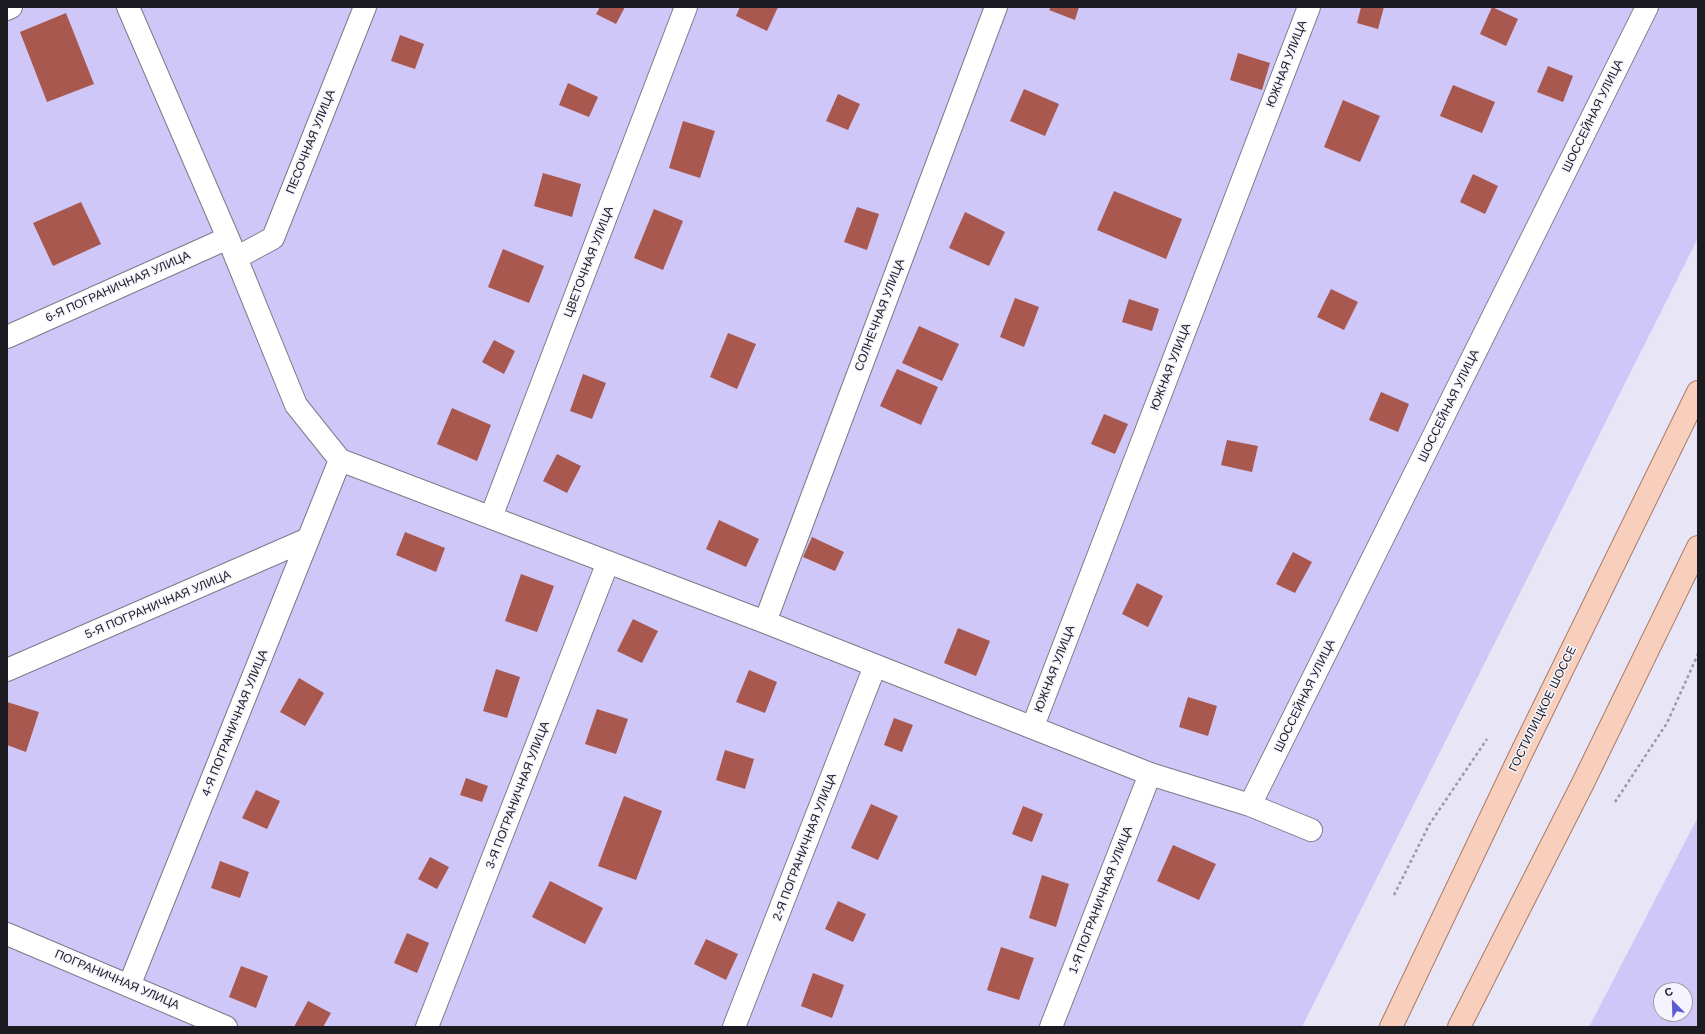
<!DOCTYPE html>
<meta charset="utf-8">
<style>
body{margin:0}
#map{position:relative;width:1705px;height:1034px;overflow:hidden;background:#e7e5f6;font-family:Arial,sans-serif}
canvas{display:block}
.frame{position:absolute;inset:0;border:8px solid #1c1b21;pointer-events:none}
.north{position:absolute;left:1653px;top:982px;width:40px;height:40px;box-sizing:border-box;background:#f5f3fd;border:1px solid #9e9da5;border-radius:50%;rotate:337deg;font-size:11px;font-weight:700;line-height:16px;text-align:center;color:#1c1b21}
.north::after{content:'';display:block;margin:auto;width:14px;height:18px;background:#5c5bd3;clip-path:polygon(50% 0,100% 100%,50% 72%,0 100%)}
</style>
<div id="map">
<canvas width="1705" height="1034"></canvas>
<div class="frame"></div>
<div class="north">С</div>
</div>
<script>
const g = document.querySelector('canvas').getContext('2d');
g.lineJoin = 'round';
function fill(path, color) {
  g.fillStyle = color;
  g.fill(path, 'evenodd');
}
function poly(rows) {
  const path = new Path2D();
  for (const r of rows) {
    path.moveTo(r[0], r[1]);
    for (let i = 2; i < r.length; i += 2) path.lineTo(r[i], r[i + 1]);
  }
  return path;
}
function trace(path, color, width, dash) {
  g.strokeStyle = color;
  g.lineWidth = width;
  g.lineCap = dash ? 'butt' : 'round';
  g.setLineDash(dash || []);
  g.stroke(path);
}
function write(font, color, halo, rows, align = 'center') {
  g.font = font + ' Arial,sans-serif';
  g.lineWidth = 3;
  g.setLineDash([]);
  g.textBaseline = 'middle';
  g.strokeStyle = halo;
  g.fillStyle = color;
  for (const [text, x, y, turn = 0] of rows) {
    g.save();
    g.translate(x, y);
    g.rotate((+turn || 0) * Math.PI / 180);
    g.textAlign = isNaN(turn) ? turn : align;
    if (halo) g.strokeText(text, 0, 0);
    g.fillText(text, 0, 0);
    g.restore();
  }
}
fill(poly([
 [7,7,1698,7,1698,238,1302,1027,7,1027],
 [1698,817,1698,1027,1589,1027],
 [1661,990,1685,990,1685,1014,1661,1014]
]), '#cfc7f8');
fill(poly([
 [600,7,625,7,616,24,596,14],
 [740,7,778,7,767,31,736,16],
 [1051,7,1079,7,1075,20,1049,10],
 [1361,7,1384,7,1378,29,1357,23],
 [1492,7,1518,19,1506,46,1480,34],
 [66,13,94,84,47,102,20,32],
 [400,35,424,44,415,69,391,61],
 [1238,53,1270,63,1262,90,1230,80],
 [1548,66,1573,76,1563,102,1537,92],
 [568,83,598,97,589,117,559,105],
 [1453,85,1495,102,1482,133,1440,116],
 [1024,89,1059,104,1045,136,1010,121],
 [838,94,860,104,848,130,826,121],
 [1343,100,1380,116,1360,162,1324,147],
 [683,121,715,131,700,178,669,168],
 [543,173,581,184,572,217,534,206],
 [1473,174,1498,186,1485,214,1460,202],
 [1114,191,1182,219,1166,259,1097,230],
 [81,202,101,244,53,266,33,223],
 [857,207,879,214,867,250,844,242],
 [654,209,683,221,663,270,634,258],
 [965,212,1005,232,989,266,949,248],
 [503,249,544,266,529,303,488,287],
 [1331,289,1358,302,1344,330,1317,317],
 [1015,298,1039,307,1024,347,1000,337],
 [1129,299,1159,309,1152,331,1122,322],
 [919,326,959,344,942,381,902,363],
 [728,333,756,344,737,389,710,377],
 [494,340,515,351,504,374,482,362],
 [897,369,938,387,921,425,880,406],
 [583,374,606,383,592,419,570,411],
 [1381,392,1409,404,1398,432,1369,420],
 [452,408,491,425,477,461,437,444],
 [1104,414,1128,424,1115,454,1091,444],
 [1227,440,1258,446,1252,472,1221,465],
 [557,454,581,466,567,493,543,481],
 [719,520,759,539,746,567,706,549],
 [405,532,445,548,436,572,396,555],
 [812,537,844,552,835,571,803,557],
 [1293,552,1312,562,1295,593,1276,584],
 [521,574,554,586,537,632,505,621],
 [1137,583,1163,596,1148,627,1122,614],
 [633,619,658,631,642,663,617,651],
 [958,628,990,641,976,676,944,663],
 [496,669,520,677,507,718,483,711],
 [749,670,777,682,765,713,736,702],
 [299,678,324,693,305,726,280,712],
 [1188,697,1217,706,1208,736,1179,727],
 [7,702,39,712,26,752,7,745],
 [597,709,628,719,616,754,585,744],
 [894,718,913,725,902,752,884,745],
 [725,750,754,759,745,789,716,780],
 [466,778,488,786,482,802,460,795],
 [256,790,280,801,267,829,242,818],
 [624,796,662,811,636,880,598,866],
 [871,804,898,816,878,860,851,848],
 [1023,806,1043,814,1032,842,1012,834],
 [1173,845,1216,864,1199,900,1157,881],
 [430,857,449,867,437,889,418,879],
 [220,861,249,872,240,898,211,888],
 [1042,875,1069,884,1056,927,1029,918],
 [550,881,603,908,585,944,532,917],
 [838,901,866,914,853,942,825,929],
 [407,933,429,943,417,973,394,963],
 [706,939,738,954,726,980,694,964],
 [1001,947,1034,958,1019,1000,987,990],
 [241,966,268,976,256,1008,229,997],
 [813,973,844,985,832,1018,801,1006],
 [308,1001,331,1013,323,1027,294,1027]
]), '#a8584e');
const minor = poly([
 [128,7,228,238,296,405,340,460,765,622,1150,774,1250,805,1311,830],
 [7,9,11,7],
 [236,258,273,238,365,7],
 [7,337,228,238],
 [491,517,686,7],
 [765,622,996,7],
 [7,670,308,539],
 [1033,726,1309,7],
 [1250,805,1647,7],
 [7,934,226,1027],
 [129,986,340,460],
 [427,1027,608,562],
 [734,1027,875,666],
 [1051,1027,1150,774]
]);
const major = poly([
 [1391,1027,1520,756,1698,392],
 [1459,1027,1582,785,1698,547]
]);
trace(minor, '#7c7a88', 24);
trace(major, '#a87b68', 24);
trace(poly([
 [1615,802,1667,723,1698,654],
 [1394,895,1429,825,1487,739]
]), '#9998a4', 2.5, [3, 3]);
trace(minor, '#fff', 22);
trace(major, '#f8cfbc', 22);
write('12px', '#1c1b21', '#f5f3fd', [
 ["ЮЖНАЯ УЛИЦА",1287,64,-69],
 ["ШОССЕЙНАЯ УЛИЦА",1593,116,-64],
 ["ПЕСОЧНАЯ УЛИЦА",311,142,-68],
 ["ЦВЕТОЧНАЯ УЛИЦА",589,262,-69],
 ["6-Я ПОГРАНИЧНАЯ УЛИЦА",118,287,-24],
 ["СОЛНЕЧНАЯ УЛИЦА",880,315,-69],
 ["ЮЖНАЯ УЛИЦА",1171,367,-69],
 ["ШОССЕЙНАЯ УЛИЦА",1449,406,-64],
 ["5-Я ПОГРАНИЧНАЯ УЛИЦА",158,605,-23],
 ["ЮЖНАЯ УЛИЦА",1055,669,-69],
 ["ШОССЕЙНАЯ УЛИЦА",1305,696,-64],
 ["ГОСТИЛИЦКОЕ ШОССЕ",1543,709,-64],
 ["4-Я ПОГРАНИЧНАЯ УЛИЦА",235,723,-68],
 ["3-Я ПОГРАНИЧНАЯ УЛИЦА",518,795,-69],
 ["2-Я ПОГРАНИЧНАЯ УЛИЦА",805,847,-69],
 ["1-Я ПОГРАНИЧНАЯ УЛИЦА",1101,900,-69],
 ["ПОГРАНИЧНАЯ УЛИЦА",117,980,23]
]);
</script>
